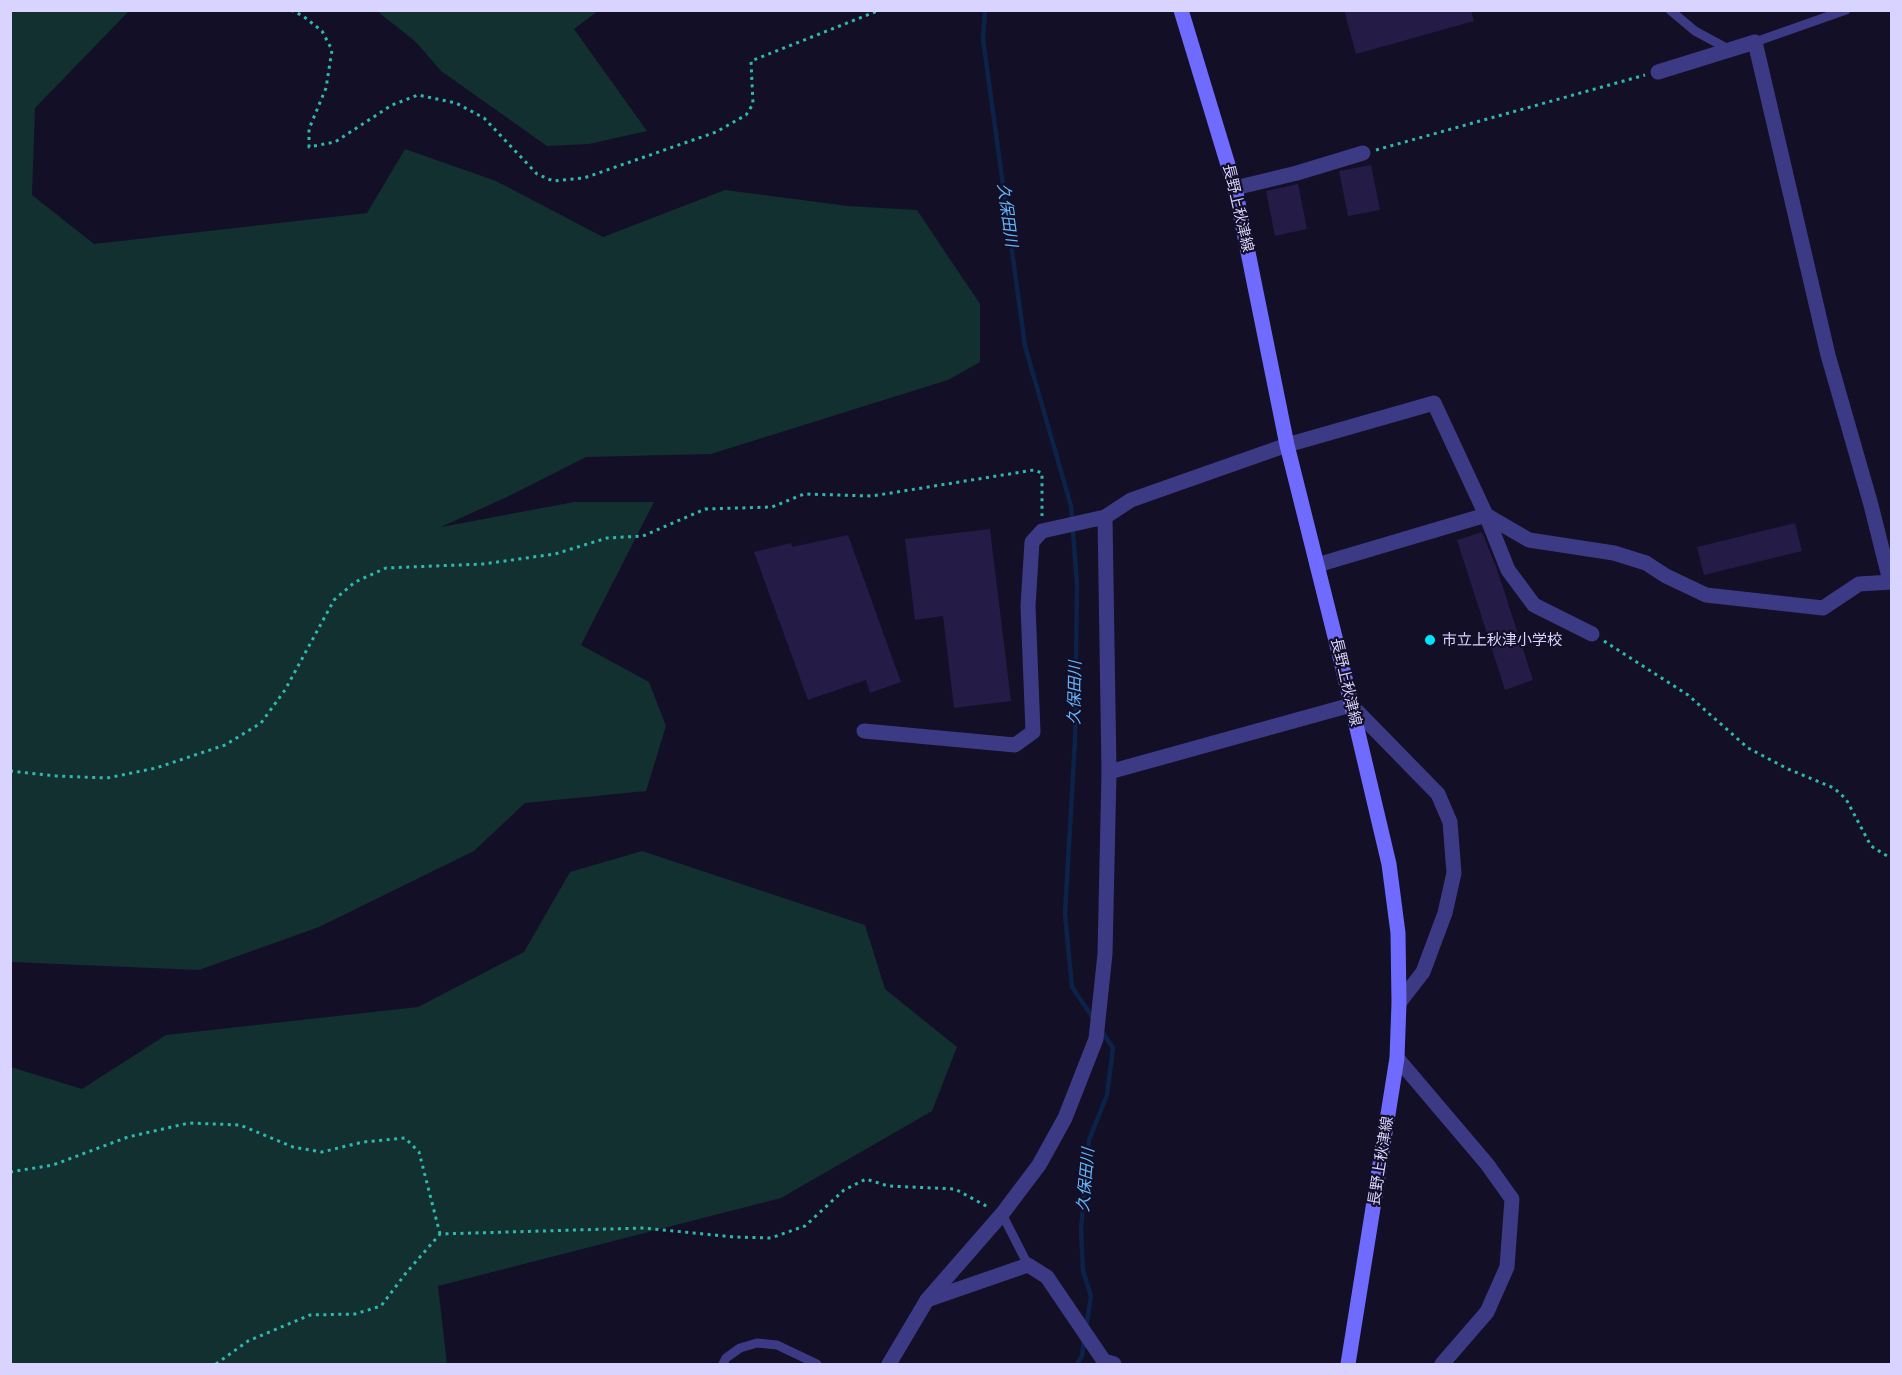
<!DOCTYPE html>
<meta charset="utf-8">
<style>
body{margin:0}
#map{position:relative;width:1902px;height:1375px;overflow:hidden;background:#130f26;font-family:"Public Sans",sans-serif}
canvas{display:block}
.frame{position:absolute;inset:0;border:12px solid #d9d4ff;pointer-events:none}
</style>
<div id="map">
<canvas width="1902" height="1375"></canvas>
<div class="frame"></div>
</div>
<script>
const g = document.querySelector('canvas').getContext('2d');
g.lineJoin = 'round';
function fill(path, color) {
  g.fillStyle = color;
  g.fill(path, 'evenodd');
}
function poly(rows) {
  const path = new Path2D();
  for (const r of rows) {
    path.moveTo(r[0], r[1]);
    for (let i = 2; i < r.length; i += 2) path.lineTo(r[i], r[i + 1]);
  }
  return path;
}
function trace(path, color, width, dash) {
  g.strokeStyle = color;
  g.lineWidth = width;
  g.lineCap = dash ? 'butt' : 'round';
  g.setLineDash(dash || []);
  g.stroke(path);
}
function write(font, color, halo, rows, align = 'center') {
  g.font = font + ' "Public Sans","Noto Sans JP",sans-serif';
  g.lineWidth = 4.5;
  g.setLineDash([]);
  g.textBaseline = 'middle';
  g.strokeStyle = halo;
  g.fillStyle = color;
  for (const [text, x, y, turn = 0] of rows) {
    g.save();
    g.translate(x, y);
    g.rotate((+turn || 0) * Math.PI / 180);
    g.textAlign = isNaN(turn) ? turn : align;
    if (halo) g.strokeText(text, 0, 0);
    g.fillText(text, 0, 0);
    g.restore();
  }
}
fill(poly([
 [11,10,129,11,35,108,32,195,94,244,367,213,405,149,496,181,603,237,725,190,848,206,917,210,980,304,980,362,948,380,711,454,586,457,509,496,441,527,574,502,654,502,581,645,649,682,666,726,646,791,525,803,474,851,319,927,199,970,11,962],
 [377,11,598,11,574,29,647,131,589,144,547,146,441,71,416,42],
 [642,851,865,925,885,989,957,1047,932,1111,781,1198,438,1286,447,1364,11,1364,11,1067,82,1089,166,1035,418,1007,524,952,570,872]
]), '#12302f');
trace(poly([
 [985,10,983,39,1025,346,1071,506,1077,584,1075,740,1065,914,1072,987,1093,1018],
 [1086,1328,1091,1296,1083,1271,1081,1229,1089,1140,1107,1095,1113,1048,1101,1030],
 [1077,1364,1082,1356,1084,1339]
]), '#0c2248', 4.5);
fill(poly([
 [1344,10,1471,10,1474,21,1356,54],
 [1371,165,1380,210,1348,216,1339,171],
 [1298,184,1307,229,1275,236,1266,191],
 [1795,523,1802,551,1704,575,1697,547],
 [990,529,1011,701,954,708,943,616,915,620,905,539],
 [1482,532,1497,569,1533,680,1505,690,1457,540],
 [848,535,901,682,870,693,866,680,808,700,754,552,791,543,792,547]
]), '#241b47');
trace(poly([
 [291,10,303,16,322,31,332,50,326,88,309,129,309,147,335,142,392,105,418,95,456,103,484,118,537,174,553,181,584,178,716,132,746,115,753,104,751,61,880,10],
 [1376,150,1645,75],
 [1604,641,1688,695,1748,748,1788,769,1834,788,1846,799,1871,846,1892,859],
 [10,771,56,776,107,778,156,768,225,745,261,723,285,690,334,600,355,582,386,568,483,564,555,554,607,538,643,536,705,509,772,507,804,494,872,496,1034,470,1042,473,1042,516],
 [10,1172,53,1165,128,1137,189,1123,240,1125,293,1147,322,1152,363,1142,405,1138,419,1152,440,1234],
 [216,1364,248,1341,310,1315,355,1314,381,1306,406,1273,440,1234,644,1228,734,1237,771,1238,805,1226,844,1190,866,1179,888,1186,955,1189,988,1207]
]), '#2fb8b0', 3, [3, 4.5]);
trace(poly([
 [1670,10,1695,31,1730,50],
 [1755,42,1846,10],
 [1002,1214,1028,1265],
 [723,1364,726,1358,740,1348,757,1343,777,1345,817,1364]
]), '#3d3a85', 9);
trace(poly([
 [1658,72,1755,42,1828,355,1871,505,1890,581],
 [1235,188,1297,173,1363,153],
 [1287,445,1434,403,1486,515,1508,570,1534,605,1592,634],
 [1317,565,1486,515,1529,540,1614,553,1646,563,1666,576,1706,595,1823,608,1859,584,1892,582],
 [864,731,1015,745,1033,732,1028,606,1032,542,1042,531,1105,517],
 [1109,772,1351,705,1438,794,1450,822,1454,873,1445,913,1423,972,1399,1003],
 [1397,1058,1487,1164,1512,1199,1507,1267,1487,1312,1442,1364],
 [927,1300,1028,1265,1047,1277,1104,1361,1114,1364]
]), '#3d3a85', 15);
trace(poly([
 [889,1364,927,1300,1002,1214,1039,1165,1065,1118,1096,1039,1105,954,1109,772,1105,517,1131,500,1287,445]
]), '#3d3a85', 15);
trace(poly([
 [1181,10,1235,188,1287,445,1341,661,1389,864,1398,933,1399,1003,1397,1058,1348,1364]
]), '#6f6bff', 15);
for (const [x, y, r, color] of [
 [1430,640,6,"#00e5ff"]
]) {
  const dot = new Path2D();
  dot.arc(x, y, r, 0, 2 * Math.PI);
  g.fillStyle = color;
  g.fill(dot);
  trace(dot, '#130f26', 2);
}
write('15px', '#d9d4ff', '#130f26', [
 ["長野上秋津線",1238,208,77],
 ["長野上秋津線",1346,682,77],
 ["長野上秋津線",1381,1161,-81]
]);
write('15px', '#d9d4ff', '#130f26', [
 ["市立上秋津小学校",1442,640]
], 'left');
write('italic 16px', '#62b6ff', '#130f26', [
 ["久保田川",1007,215,82],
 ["久保田川",1075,693,-89],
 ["久保田川",1086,1180,-85]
]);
</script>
